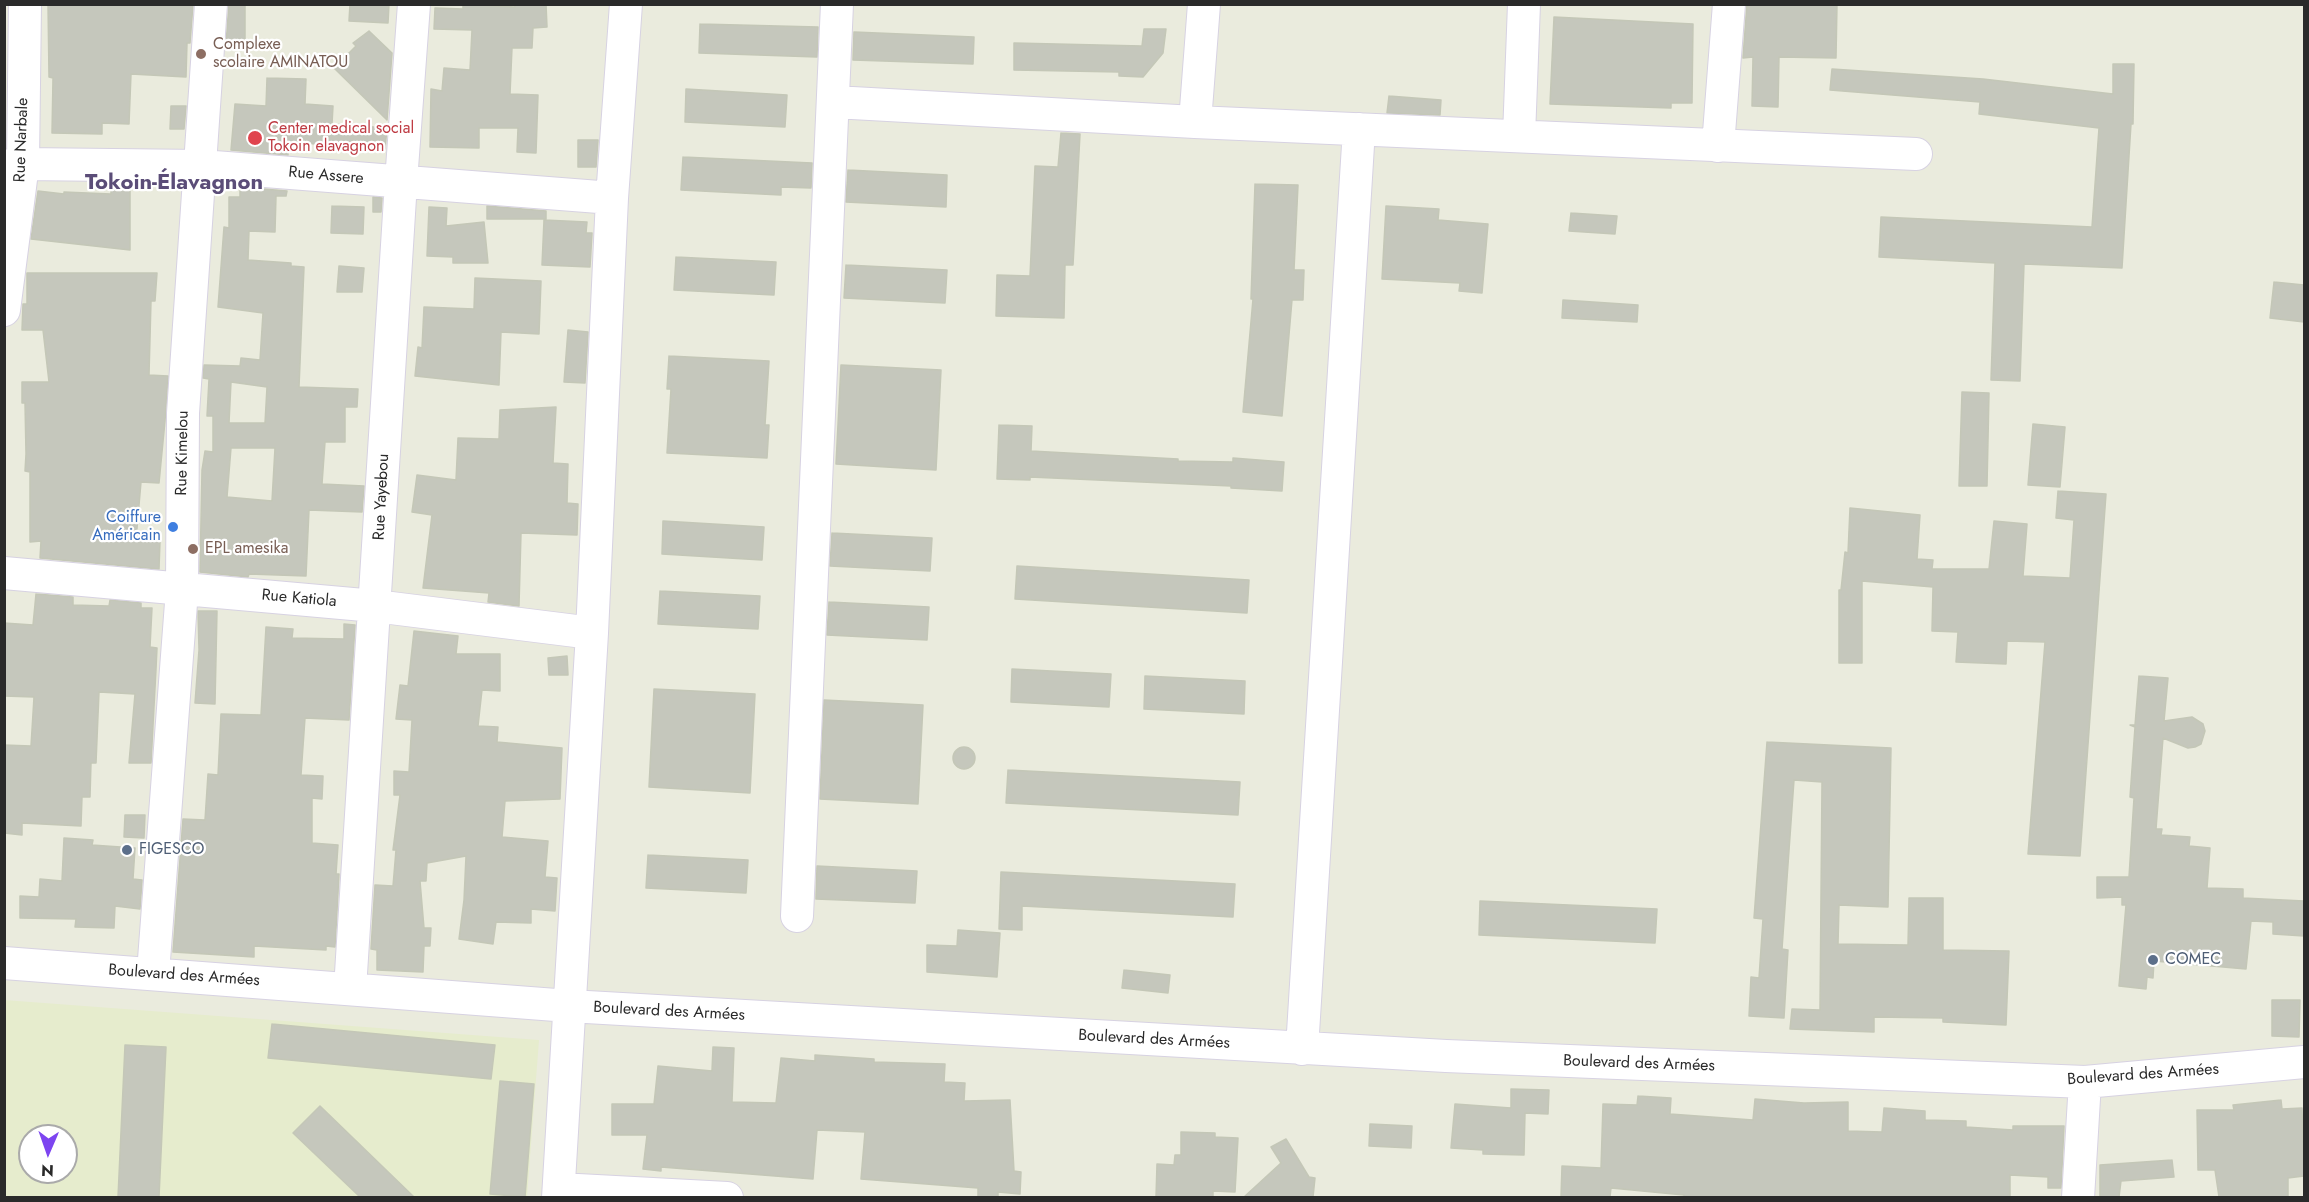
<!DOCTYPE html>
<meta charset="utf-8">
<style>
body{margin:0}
#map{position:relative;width:2309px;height:1202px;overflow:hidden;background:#eaebdd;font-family:Jost,sans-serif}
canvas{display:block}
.frame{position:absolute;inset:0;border:6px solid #2a2a2a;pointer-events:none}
.north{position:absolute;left:18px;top:1124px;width:60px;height:60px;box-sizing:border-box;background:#fff;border:2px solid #aaa;border-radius:50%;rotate:182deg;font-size:16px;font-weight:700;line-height:24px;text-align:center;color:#2a2a2a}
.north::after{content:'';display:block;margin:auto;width:21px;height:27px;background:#7d45f0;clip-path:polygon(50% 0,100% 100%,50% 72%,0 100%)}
</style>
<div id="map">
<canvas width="2309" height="1202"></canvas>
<div class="frame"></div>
<div class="north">N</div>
</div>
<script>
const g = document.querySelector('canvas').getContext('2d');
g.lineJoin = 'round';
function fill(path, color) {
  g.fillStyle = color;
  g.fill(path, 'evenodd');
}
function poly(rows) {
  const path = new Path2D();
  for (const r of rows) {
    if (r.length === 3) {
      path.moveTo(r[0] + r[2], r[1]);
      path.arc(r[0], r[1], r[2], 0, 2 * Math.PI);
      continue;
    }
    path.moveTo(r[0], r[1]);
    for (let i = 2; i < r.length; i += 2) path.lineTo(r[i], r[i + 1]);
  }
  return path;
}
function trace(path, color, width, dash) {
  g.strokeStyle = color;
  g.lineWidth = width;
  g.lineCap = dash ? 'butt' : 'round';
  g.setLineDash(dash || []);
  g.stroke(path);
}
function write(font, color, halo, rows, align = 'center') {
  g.font = font + ' Jost,sans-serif';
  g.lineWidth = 4.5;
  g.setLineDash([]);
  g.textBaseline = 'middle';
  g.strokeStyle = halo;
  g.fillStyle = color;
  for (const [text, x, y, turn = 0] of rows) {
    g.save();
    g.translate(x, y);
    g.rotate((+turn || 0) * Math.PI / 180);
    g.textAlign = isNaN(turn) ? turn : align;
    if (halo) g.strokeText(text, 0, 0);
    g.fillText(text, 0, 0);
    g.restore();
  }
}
fill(poly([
 [4,1000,539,1040,527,1197,5,1197],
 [30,1136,66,1136,66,1172,30,1172]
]), '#e6eccd');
const building = poly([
 [48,4,193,4,190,43,187,43,186,77,131,74,129,124,102,123,102,134,52,133,53,78,49,77,48,4],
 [229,4,245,4,245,46,227,46,226,44,229,4],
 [350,4,389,4,388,23,349,21,350,4],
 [463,4,515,7,515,4,546,4,547,27,533,28,532,48,512,48,510,94,538,95,536,153,517,152,518,128,479,128,479,148,430,147,431,89,442,91,444,68,470,70,472,30,434,29,435,8,463,9,463,4],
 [1747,4,1837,4,1836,58,1779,57,1778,107,1752,106,1753,57,1743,58,1747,4],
 [1554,17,1693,24,1692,103,1671,103,1671,108,1550,104,1554,17],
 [700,24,818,27,817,57,699,53,700,24],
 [1144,29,1166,29,1163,53,1143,77,1119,76,1119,72,1014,70,1014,43,1142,46,1144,29],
 [369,31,392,53,387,120,334,68,356,46,353,43,369,31],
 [854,32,974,37,973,64,853,60,854,32],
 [2113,64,2134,64,2133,124,2131,124,2122,268,2024,264,2020,381,1991,380,1995,263,1879,257,1881,217,2092,227,2099,128,1979,114,1980,102,1830,90,1832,69,1983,79,2113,94,2113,64],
 [267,78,306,79,305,104,333,106,332,124,387,128,385,149,288,142,288,155,231,150,235,104,266,106,267,78],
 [686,89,787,95,785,127,685,122,686,89],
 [1389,96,1441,100,1440,115,1387,113,1389,96],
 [171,106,186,106,184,129,170,129,171,106],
 [1061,133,1080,134,1073,265,1065,265,1064,318,996,316,997,275,1030,276,1035,166,1058,167,1061,133],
 [578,140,598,140,596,167,578,167,578,140],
 [683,157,812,163,811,188,781,187,781,195,681,190,683,157],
 [848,170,947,175,946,207,846,202,848,170],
 [1255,184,1298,185,1294,270,1304,270,1303,300,1292,300,1282,416,1243,412,1253,299,1251,299,1255,184],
 [240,187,287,191,286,196,276,196,275,232,249,231,248,260,291,263,291,266,304,267,299,387,358,389,357,407,345,407,345,442,325,442,322,484,364,486,362,512,309,510,306,576,249,574,248,577,200,572,202,470,205,451,213,452,213,416,207,416,209,379,203,378,204,365,240,366,241,358,260,360,263,313,218,307,224,227,229,228,229,197,240,197,240,187],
 [231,382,267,387,265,423,229,423,231,382],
 [231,448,275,448,272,501,227,497,231,448],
 [111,189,130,189,130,250,31,239,38,191,64,194,64,192,111,194,111,189],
 [373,197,382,198,381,212,373,212,373,197],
 [332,206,364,207,363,234,331,233,332,206],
 [487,206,546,211,546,219,487,219,487,206],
 [1386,206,1439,209,1438,220,1488,224,1482,293,1459,291,1460,283,1382,279,1386,206],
 [429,207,447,208,446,226,484,222,488,263,453,263,453,257,427,256,429,207],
 [1571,213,1617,216,1615,234,1569,231,1571,213],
 [544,220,587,222,586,233,592,233,590,267,542,265,544,220],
 [676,257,776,262,774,295,674,290,676,257],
 [846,265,947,270,945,303,844,298,846,265],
 [339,266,364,268,362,292,337,292,339,266],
 [27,273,157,273,155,301,151,301,149,375,168,376,165,421,159,483,141,482,136,540,160,541,159,569,40,558,41,541,30,542,30,472,25,471,26,454,25,403,22,403,22,382,49,382,43,330,22,330,23,304,27,304,27,273],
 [475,278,541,281,539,334,501,332,499,385,415,376,418,347,422,348,424,307,474,309,475,278],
 [2274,282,2304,285,2304,322,2270,318,2274,282],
 [1563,300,1638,305,1637,322,1562,318,1563,300],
 [568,330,588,332,585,383,564,382,568,330],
 [669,356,769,361,765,425,769,425,767,458,667,453,671,389,667,389,669,356],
 [841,365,941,370,936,470,836,464,841,365],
 [1962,392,1989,393,1987,486,1959,486,1962,392],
 [556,407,553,463,568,464,567,503,578,504,577,535,521,533,519,606,488,602,489,593,423,588,432,515,412,512,417,475,456,480,458,438,499,439,500,410,556,407],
 [2033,424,2065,427,2060,487,2028,485,2033,424],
 [999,425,1032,426,1031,451,1178,459,1178,461,1233,462,1233,458,1284,462,1282,491,1231,488,1231,486,1030,477,1030,480,997,479,999,425],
 [2058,491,2106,494,2080,856,2028,854,2045,642,2007,641,2006,664,1956,662,1958,632,1932,631,1933,587,1862,581,1862,663,1839,663,1839,590,1841,590,1845,552,1848,553,1850,508,1920,515,1917,559,1933,560,1932,569,1989,569,1994,521,2027,524,2023,576,2070,578,2074,520,2056,518,2058,491],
 [663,521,764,527,762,560,662,554,663,521],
 [832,533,932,538,930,571,830,566,832,533],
 [1017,566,1249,580,1247,613,1015,599,1017,566],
 [660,591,760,596,758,629,658,624,660,591],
 [36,594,73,597,73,605,109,606,110,600,141,603,141,608,152,608,150,647,157,648,156,669,151,763,129,763,135,694,99,692,96,763,91,763,90,797,82,797,81,826,22,823,22,835,4,833,4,745,31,746,34,697,4,696,4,623,33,625,36,594],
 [829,602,929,607,927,640,827,635,829,602],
 [198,611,217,611,215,704,195,703,199,650,198,611],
 [344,624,355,625,349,720,305,718,301,775,323,776,322,799,312,798,312,843,338,845,336,874,339,874,335,947,326,946,326,950,254,946,254,957,173,952,183,819,205,820,208,774,218,775,221,714,261,715,266,627,293,629,292,638,344,639,344,624],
 [414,631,458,636,456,654,500,654,500,691,482,690,478,726,498,727,497,742,562,748,560,799,505,801,502,837,548,841,545,877,557,878,555,911,531,909,531,923,496,922,493,944,459,939,464,900,466,856,427,863,426,881,420,881,424,928,431,928,430,946,424,946,423,972,377,970,377,950,371,949,375,885,393,886,396,850,393,850,400,795,394,795,394,771,409,772,412,720,396,719,400,685,408,686,414,631],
 [567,656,568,675,549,675,548,658,567,656],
 [1012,669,1111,674,1109,707,1011,702,1012,669],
 [1145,676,1245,681,1244,714,1144,709,1145,676],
 [2139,676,2168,678,2164,721,2192,717,2203,724,2205,731,2201,744,2195,747,2188,748,2163,738,2156,829,2162,829,2161,835,2190,837,2189,846,2210,848,2207,888,2243,889,2243,898,2304,901,2304,936,2273,934,2273,922,2251,921,2246,969,2154,961,2153,978,2147,977,2146,989,2119,986,2126,905,2122,905,2122,897,2097,898,2097,877,2129,877,2134,798,2130,797,2135,727,2130,725,2135,725,2139,676],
 [654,689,755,694,750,793,649,787,654,689],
 [824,700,923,705,918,804,820,799,824,700],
 [1767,742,1891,748,1888,907,1839,905,1838,944,1908,945,1909,898,1943,898,1943,950,2009,951,2006,1025,1943,1022,1943,1018,1874,1017,1874,1032,1790,1029,1792,1009,1820,1010,1822,782,1794,780,1782,949,1788,950,1784,1018,1749,1016,1751,977,1759,978,1763,919,1754,918,1767,742],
 [964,758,11],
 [1008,770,1240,782,1238,815,1006,803,1008,770],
 [125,815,145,815,144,838,124,837,125,815],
 [64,838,93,840,92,845,135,848,133,879,142,880,140,909,115,906,114,928,75,927,76,919,20,918,20,896,39,897,40,879,62,881,64,838],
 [648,855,748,860,746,893,646,888,648,855],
 [817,866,917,871,915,903,816,899,817,866],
 [1001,872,1235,884,1233,917,1022,906,1022,930,999,929,1001,872],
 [1480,901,1657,909,1655,943,1479,935,1480,901],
 [958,930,1000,933,997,977,927,972,927,945,957,946,958,930],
 [1124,970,1170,975,1168,993,1122,988,1124,970],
 [2272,1000,2300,1000,2299,1037,2272,1036,2272,1000],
 [272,1024,495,1045,491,1079,268,1058,272,1024],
 [125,1045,166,1047,159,1197,118,1197,125,1045],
 [713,1047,734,1048,732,1102,776,1103,781,1058,815,1061,815,1055,874,1059,874,1062,945,1064,944,1082,965,1083,964,1101,1010,1100,1014,1171,1021,1172,1020,1194,998,1192,998,1197,978,1197,978,1188,861,1179,865,1132,817,1130,813,1179,661,1167,661,1171,643,1169,647,1135,612,1135,612,1104,654,1104,658,1066,712,1071,713,1047],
 [500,1081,534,1084,525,1197,490,1194,500,1081],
 [1511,1089,1549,1090,1548,1114,1525,1113,1524,1155,1483,1154,1483,1150,1451,1148,1455,1104,1511,1108,1511,1089],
 [1638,1096,1671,1098,1670,1114,1753,1120,1755,1099,1804,1103,1848,1102,1848,1131,1882,1132,1884,1108,1925,1111,1925,1120,1966,1121,1966,1127,2013,1130,2013,1126,2064,1126,2061,1188,2048,1188,2048,1177,2010,1175,2010,1197,1684,1197,1684,1195,1611,1188,1610,1197,1561,1197,1562,1166,1601,1168,1603,1104,1637,1105,1638,1096],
 [2281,1100,2282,1109,2302,1108,2304,1176,2288,1178,2288,1197,2219,1197,2215,1170,2198,1170,2197,1110,2234,1110,2233,1105,2281,1100],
 [320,1106,414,1197,360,1197,293,1133,320,1106],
 [1370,1124,1412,1126,1411,1148,1369,1146,1370,1124],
 [1181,1132,1215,1133,1215,1137,1238,1138,1235,1192,1213,1191,1213,1197,1156,1197,1157,1164,1174,1165,1175,1155,1181,1155,1181,1132],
 [1286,1139,1309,1177,1315,1178,1313,1197,1244,1197,1281,1163,1271,1147,1286,1139],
 [2172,1160,2174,1177,2121,1181,2119,1197,2100,1197,2100,1165,2172,1160]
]);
fill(building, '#c5c7bc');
trace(building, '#c4c7b7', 1.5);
const minor = poly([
 [834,102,1195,122,1916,154],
 [1195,122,1204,4],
 [1519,136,1524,4],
 [1718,146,1729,4],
 [4,166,23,164,201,166,612,198],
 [4,310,23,164,25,4],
 [4,573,375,606,592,633],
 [797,916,837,4],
 [4,963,569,1006,1446,1056,2085,1082,2304,1062],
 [153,973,182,590,183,413,211,4],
 [350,989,401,182,414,4],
 [1302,1049,1359,129],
 [559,1189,727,1198],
 [558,1198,592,633,612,198,626,4],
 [2078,1198,2085,1082]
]);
trace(minor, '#d7d2e2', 34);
trace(minor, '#fff', 32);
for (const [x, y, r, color] of [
 [201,54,6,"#8d6e63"],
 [255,138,8,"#e0444e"],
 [173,527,6,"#3f7fe0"],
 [193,549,6,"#8d6e63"],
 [127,850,6,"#5c6f8a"],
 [2153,960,6,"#5c6f8a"]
]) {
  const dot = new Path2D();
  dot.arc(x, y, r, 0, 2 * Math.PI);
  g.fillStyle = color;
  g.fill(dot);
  trace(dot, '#fff', 2);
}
write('16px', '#785e54', '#fff', [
 ["Complexe",213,45],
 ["scolaire AMINATOU",213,63],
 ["EPL amesika",205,549]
], 'left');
write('16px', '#be3a42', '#fff', [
 ["Center medical social",268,129],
 ["Tokoin elavagnon",268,147]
], 'left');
write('16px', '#2a2a2a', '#fff', [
 ["Rue Narbale",22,140,-88],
 ["Rue Assere",326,176,5],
 ["Rue Kimelou",183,453,-89],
 ["Rue Yayebou",382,497,-87],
 ["Rue Katiola",299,599,5],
 ["Boulevard des Armées",184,976,4],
 ["Boulevard des Armées",669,1012,3],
 ["Boulevard des Armées",1154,1040,3],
 ["Boulevard des Armées",1639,1064,2],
 ["Boulevard des Armées",2143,1075,-4]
]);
write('16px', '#366cbe', '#fff', [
 ["Coiffure",161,518],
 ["Américain",161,536]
], 'right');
write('16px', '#4e5e75', '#fff', [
 ["FIGESCO",139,850],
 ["COMEC",2165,960]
], 'left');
write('bold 22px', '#5b4d78', '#fff', [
 ["Tokoin-Élavagnon",174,184]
]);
</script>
